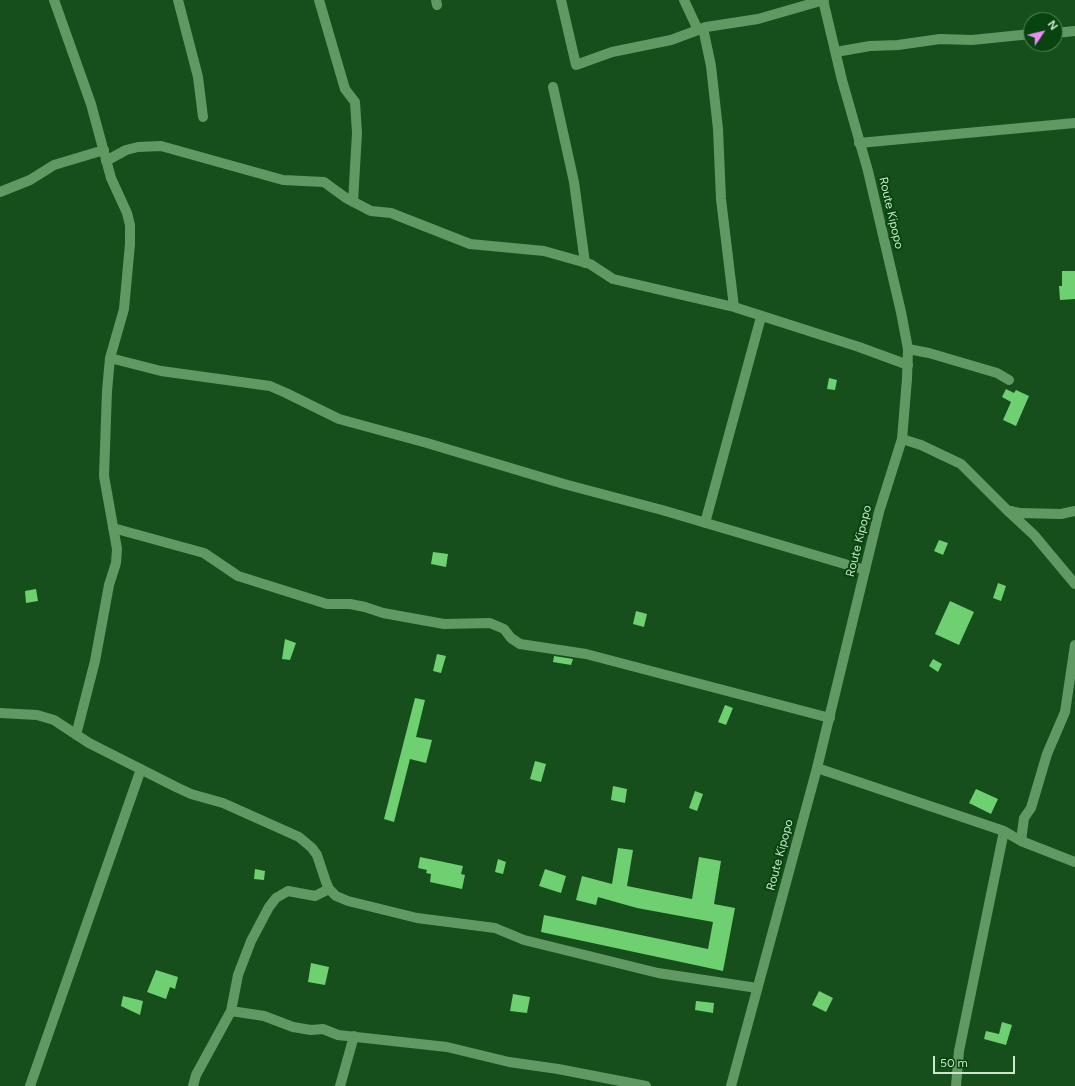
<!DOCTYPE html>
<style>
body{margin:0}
#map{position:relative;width:1075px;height:1086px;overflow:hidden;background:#164f1b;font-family:Figtree,sans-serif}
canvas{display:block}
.north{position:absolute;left:1023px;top:12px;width:40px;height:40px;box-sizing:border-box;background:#07440f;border:1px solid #55865a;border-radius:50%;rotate:55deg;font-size:11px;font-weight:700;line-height:16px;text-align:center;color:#cbe8ca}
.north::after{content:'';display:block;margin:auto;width:14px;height:18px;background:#ef8bf7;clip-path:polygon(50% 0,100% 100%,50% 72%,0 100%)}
.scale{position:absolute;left:933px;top:1056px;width:82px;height:18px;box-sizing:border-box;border:2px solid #cbe8ca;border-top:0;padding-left:5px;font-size:12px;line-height:14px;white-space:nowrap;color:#cbe8ca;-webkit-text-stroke:3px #07440f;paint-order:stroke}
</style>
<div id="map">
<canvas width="1075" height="1086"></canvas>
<div class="north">N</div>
<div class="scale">50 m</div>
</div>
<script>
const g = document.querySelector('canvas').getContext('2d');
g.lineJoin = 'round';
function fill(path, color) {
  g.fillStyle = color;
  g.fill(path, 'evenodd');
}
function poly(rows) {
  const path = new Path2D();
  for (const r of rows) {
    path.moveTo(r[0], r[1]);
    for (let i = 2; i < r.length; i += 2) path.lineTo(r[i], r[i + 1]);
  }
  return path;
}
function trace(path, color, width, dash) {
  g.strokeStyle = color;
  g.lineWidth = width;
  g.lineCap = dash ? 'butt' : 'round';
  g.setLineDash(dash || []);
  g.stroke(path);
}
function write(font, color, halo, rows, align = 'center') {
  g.font = font + ' Figtree,sans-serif';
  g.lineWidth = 4;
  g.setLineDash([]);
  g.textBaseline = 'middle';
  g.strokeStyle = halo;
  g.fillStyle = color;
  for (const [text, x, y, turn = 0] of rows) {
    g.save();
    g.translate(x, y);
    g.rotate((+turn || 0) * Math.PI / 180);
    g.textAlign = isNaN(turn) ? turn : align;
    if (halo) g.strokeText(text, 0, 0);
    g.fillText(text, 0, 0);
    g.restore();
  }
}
fill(poly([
 [1062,271,1075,271,1075,299,1060,300,1059,286,1062,286],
 [829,378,837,380,835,390,827,389],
 [1006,389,1014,393,1016,390,1029,396,1016,426,1003,420,1011,402,1002,397],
 [939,540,948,543,943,555,934,551],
 [433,552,448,554,446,567,431,564],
 [998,583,1006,586,1001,601,993,598],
 [36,589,38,601,26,603,25,591],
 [950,601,974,612,959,645,935,634],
 [636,611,647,614,644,627,633,624],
 [285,639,296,643,290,660,282,659],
 [437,654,446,656,441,673,433,671],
 [554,656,573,659,571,665,553,662],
 [933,659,942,664,938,672,929,666],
 [415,698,425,700,416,737,432,740,426,763,410,759,394,822,384,819],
 [725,705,733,708,726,725,718,722],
 [535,761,546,764,541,782,530,779],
 [613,786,627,789,625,803,611,800],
 [976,789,998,799,991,814,969,803],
 [695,791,703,794,697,811,689,808],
 [618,848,633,850,627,886,692,899,699,857,721,861,714,904,735,908,723,971,541,932,544,915,708,949,713,922,637,908,598,897,596,905,576,900,582,876,612,884],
 [420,857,463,866,461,874,465,875,462,889,430,882,431,874,426,873,427,870,418,868],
 [498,859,506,862,503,874,495,872],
 [255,869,265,871,264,880,254,879],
 [545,869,566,876,561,893,539,886],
 [311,963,329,967,325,985,308,982],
 [156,970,178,977,175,989,170,987,166,999,147,992],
 [819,991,833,998,826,1012,812,1005],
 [513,994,530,997,527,1013,510,1011],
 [123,996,143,1001,140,1015,121,1006],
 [696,1001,714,1003,713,1013,695,1010],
 [1002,1022,1012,1025,1006,1045,984,1039,986,1031,999,1034]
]), '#6fd072');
trace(poly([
 [54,0,91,104,111,178,127,213,130,225,130,244,124,309,110,358,107,391,104,476,117,549,116,563,109,585,95,661,76,735],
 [178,0,198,77,203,117],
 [319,0,345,89,355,102,357,133,353,202],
 [436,0,437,5],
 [561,0,576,65,612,52,671,40,706,27,758,19,824,0],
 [684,0,698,30],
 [703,28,711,66,718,129,721,199,734,307],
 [1055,33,1075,31],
 [836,52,870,46,898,45,940,39,972,40,1031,34],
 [553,87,574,182,585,263],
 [859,143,1075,123],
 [106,161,126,150,138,147,161,146,283,180,324,182,346,198,371,211,391,213,470,244,544,251,590,264,613,279,734,307,859,347,908,365],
 [0,192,30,180,54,165,104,150],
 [908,349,929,353,997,373,1009,380],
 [110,358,161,371,270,386,286,393,339,419,427,443,564,484,662,510,865,570],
 [902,439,921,445,961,464,1007,510,1020,513,1061,514,1075,511],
 [1007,510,1034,535,1075,584],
 [705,523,761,317],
 [113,528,204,553,238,576,327,604,350,604,365,607,383,613,444,624,490,623,504,629,511,638,520,644,586,654,830,718],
 [0,713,37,715,54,720,89,743,176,787,191,794,223,803,299,837,312,848,317,855,326,882,329,889,336,896,348,901,417,918,495,928,524,940,658,973,757,988],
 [817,768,1004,831,1021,841,1075,862],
 [1021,841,1024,818,1031,808,1047,754,1065,712,1075,645],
 [231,1011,264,1016,293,1027,311,1030,323,1029,338,1035,447,1047,509,1062,558,1069,646,1086],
 [30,1086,141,769],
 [193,1086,196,1075,231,1011,238,975,251,941,269,907,276,898,288,891,315,896,329,889],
 [340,1086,354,1036],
 [956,1086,959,1051,1004,831]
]), '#619962', 10);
trace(poly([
 [731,1086,817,768,879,512,902,439,907,379,908,349,901,312,868,171,842,80,823,0]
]), '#619962', 10);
write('12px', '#cbe8ca', '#07440f', [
 ["Route Kipopo",891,213,77],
 ["Route Kipopo",859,541,-76],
 ["Route Kipopo",780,855,-75]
]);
</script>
